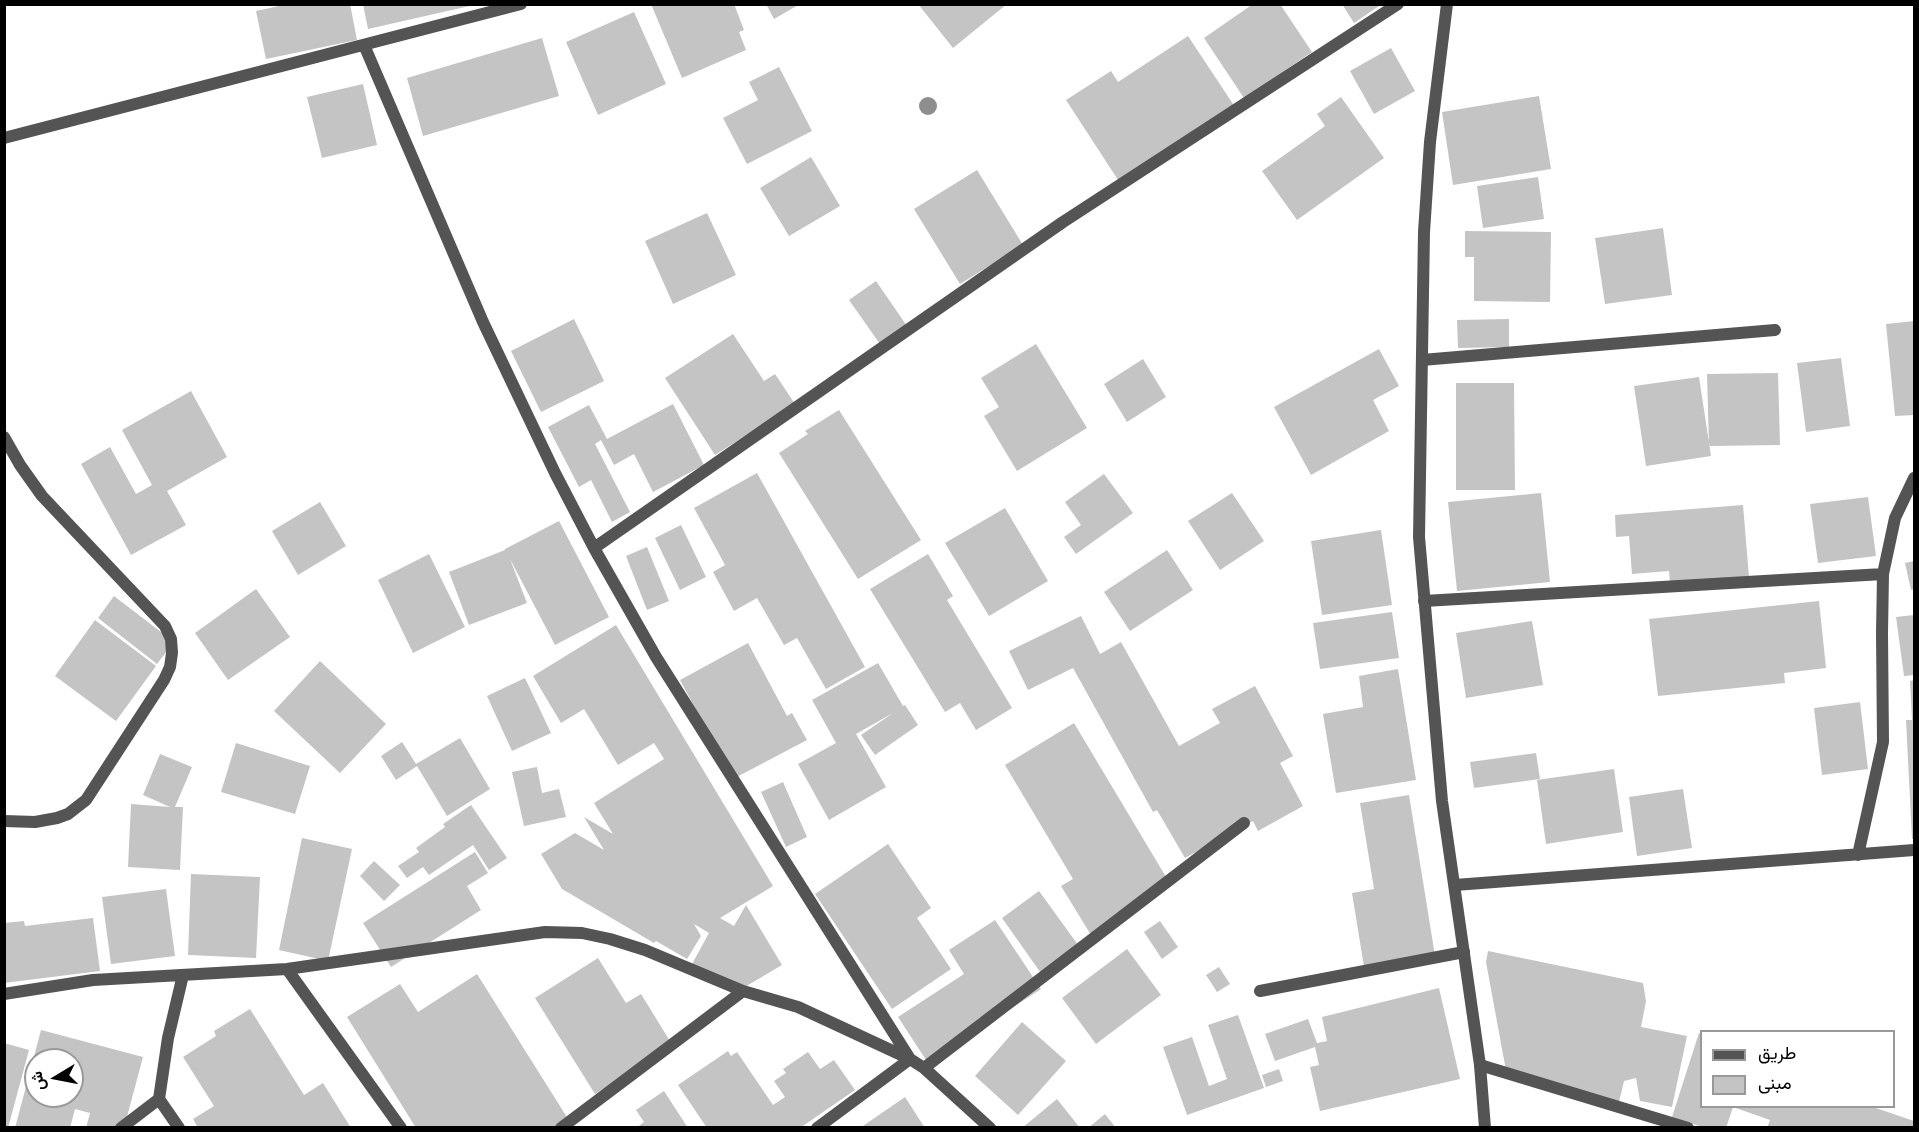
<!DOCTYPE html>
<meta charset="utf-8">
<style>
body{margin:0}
#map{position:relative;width:1919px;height:1132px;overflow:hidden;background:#fff;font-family:"Fira Sans",Vazirmatn,sans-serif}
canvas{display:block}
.frame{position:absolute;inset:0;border:6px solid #000;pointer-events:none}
.legend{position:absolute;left:1700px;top:1030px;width:195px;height:78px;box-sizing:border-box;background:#fff;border:2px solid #999;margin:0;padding:8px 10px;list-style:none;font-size:18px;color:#000}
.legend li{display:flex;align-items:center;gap:12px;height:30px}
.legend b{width:30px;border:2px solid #999}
.north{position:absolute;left:24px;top:1048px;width:60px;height:60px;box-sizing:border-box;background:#fff;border:2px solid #999;border-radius:50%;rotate:260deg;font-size:16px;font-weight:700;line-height:24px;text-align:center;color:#000}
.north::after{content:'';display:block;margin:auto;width:21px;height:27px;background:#000;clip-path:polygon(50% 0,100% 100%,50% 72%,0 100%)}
</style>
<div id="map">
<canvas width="1919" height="1132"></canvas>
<div class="frame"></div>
<ul class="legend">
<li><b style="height:8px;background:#545454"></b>طريق</li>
<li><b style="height:16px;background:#c4c4c4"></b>مبنى</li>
</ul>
<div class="north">ش</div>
</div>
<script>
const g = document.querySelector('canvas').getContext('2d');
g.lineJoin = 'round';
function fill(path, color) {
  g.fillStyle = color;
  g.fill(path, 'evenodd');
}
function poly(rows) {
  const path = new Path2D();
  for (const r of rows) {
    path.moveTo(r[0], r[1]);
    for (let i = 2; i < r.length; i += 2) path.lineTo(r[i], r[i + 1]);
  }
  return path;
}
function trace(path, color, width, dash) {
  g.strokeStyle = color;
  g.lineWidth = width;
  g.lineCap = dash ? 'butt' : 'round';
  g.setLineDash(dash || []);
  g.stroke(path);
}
fill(poly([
 [288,4,350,4,357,40,266,59,256,11],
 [363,4,474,4,474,5,368,29],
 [651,4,734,4,744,30,739,32,746,50,682,78],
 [766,4,800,4,774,19],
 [918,4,1007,4,953,48],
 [1253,4,1280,4,1312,52,1244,98,1204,38],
 [1342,4,1382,4,1354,23],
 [634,12,666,84,598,115,566,42],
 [1188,36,1235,107,1120,183,1066,100,1111,71,1118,82],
 [542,38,559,96,423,136,407,78],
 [1391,48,1415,91,1374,114,1350,71],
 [779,67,812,131,747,164,723,118,758,100,749,82],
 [363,84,377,145,322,158,307,97],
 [1539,96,1551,169,1453,185,1442,112],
 [1341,97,1384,158,1297,220,1262,171,1325,126,1317,114],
 [811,157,840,206,789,236,760,188],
 [977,170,1023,245,960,284,914,209],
 [1538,177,1544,219,1483,228,1477,186],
 [707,213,736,275,673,304,645,241],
 [1663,228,1672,295,1605,304,1595,238],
 [1465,231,1551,232,1550,302,1474,301,1474,257,1465,257],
 [876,281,907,326,880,344,849,300],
 [574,319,604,381,541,412,511,351],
 [1509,319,1509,347,1458,348,1457,320],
 [1914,321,1914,415,1895,416,1886,324],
 [733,334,764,381,775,374,795,404,715,455,665,378],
 [1036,344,1087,428,1017,471,984,416,999,407,981,378],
 [1379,349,1399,386,1373,400,1389,431,1311,475,1274,407],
 [1841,358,1850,426,1806,432,1797,363],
 [1143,359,1166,397,1127,422,1104,384],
 [1778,373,1780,445,1709,446,1707,374],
 [1699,377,1711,456,1646,466,1634,386],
 [1456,383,1514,383,1515,490,1456,490],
 [191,391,227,457,167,491,186,525,131,555,81,464,110,447,136,494,152,485,122,430],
 [673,404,704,465,653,492,634,454,614,465,601,440,595,444,630,512,612,522,591,480,579,487,548,427,589,405,607,439],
 [839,410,921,540,858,579,779,453,808,434,805,431],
 [757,473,865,667,826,689,797,638,784,645,757,598,734,611,713,572,725,565,694,508],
 [1104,474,1133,513,1076,554,1064,537,1081,525,1065,502],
 [1232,493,1264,541,1220,570,1188,521],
 [1541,493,1550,582,1457,591,1448,502],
 [1868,497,1876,556,1818,563,1810,504],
 [320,502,346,546,298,575,272,531],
 [1743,505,1749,577,1670,583,1669,571,1632,574,1629,536,1616,537,1615,515],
 [1005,508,1048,581,989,616,945,543],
 [559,521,609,617,555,645,510,559,527,603,469,625,449,572,505,550,505,549],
 [681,525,706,577,680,590,655,538],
 [1381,530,1392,605,1322,615,1311,541],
 [647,547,669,601,647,610,626,556],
 [1167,550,1193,590,1130,631,1104,592],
 [429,554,465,627,413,653,378,580],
 [928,554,953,596,947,600,1012,708,976,730,960,703,945,712,870,589],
 [1914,561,1914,589,1911,590,1905,563],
 [256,589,290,637,228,680,195,633],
 [114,596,174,642,157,664,98,618],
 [1819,601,1826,668,1784,673,1785,683,1658,696,1649,619],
 [1392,612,1399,658,1320,669,1313,623],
 [1914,615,1914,675,1904,676,1896,617],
 [1081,616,1100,654,1121,642,1179,746,1220,723,1212,709,1255,686,1293,756,1280,763,1303,806,1258,831,1253,821,1185,858,1157,810,1153,812,1073,668,1028,690,1009,651],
 [95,620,156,666,116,721,55,676],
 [1532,621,1543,685,1466,698,1456,633],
 [616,625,773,886,720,918,734,926,746,905,782,965,738,991,692,964,709,933,694,924,701,936,687,959,656,941,654,943,562,889,541,854,575,833,604,850,584,817,613,834,594,803,664,759,654,743,618,765,584,709,561,723,533,676],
 [748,643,787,716,792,713,807,740,733,779,680,680],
 [320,661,386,724,340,773,274,711],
 [878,663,903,706,905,705,918,725,875,755,861,735,893,713,856,734,886,787,829,820,798,764,836,743,812,700],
 [1398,669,1416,780,1336,793,1323,714,1363,707,1359,676],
 [525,678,551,733,512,751,487,696],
 [1914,680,1914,839,1912,839,1906,720,1912,720,1910,681],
 [1860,702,1868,769,1822,775,1814,708],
 [1074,723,1169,882,1091,935,1061,886,1073,879,1005,765],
 [460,738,490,789,447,816,417,766,396,780,381,756,402,742,416,764],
 [236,743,310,766,295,814,221,792],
 [1536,753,1540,779,1474,788,1470,762],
 [160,754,192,767,175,807,183,807,180,870,128,867,131,804,170,807,143,795],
 [537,767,542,793,559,789,566,817,524,826,512,772],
 [1614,769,1623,832,1546,844,1537,780],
 [783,782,807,837,786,847,761,792],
 [1683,789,1692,848,1637,856,1629,797],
 [1409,795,1436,962,1365,973,1352,893,1374,889,1360,803],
 [471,805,507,858,489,870,473,845,429,875,423,867,407,878,398,866,419,852,416,848,445,827,443,824],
 [302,838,352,849,328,961,279,950],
 [888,844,931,908,917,918,951,969,892,1009,815,894],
 [475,852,488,873,467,886,481,910,391,967,363,923],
 [374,861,400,885,384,901,360,876],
 [191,874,260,877,256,958,188,955],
 [166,889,175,956,111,964,102,897],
 [1039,891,1081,949,1043,976,1002,918],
 [93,918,100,971,4,983,4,923,24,921,25,926],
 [995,920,1041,989,928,1063,898,1017,964,974,949,950],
 [1160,921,1178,947,1162,959,1144,932],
 [1127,949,1161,995,1096,1044,1062,998],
 [1488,951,1643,983,1646,1001,1641,1027,1687,1036,1672,1107,1640,1101,1636,1078,1624,1081,1619,1102,1507,1076,1486,962],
 [598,958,626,1003,641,994,673,1046,595,1094,535,998],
 [1219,967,1230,984,1217,992,1206,975],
 [477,974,570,1122,561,1128,416,1128,347,1017,400,984,418,1012],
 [1439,988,1460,1079,1320,1111,1310,1067,1319,1065,1315,1047,1275,1061,1265,1034,1308,1019,1317,1043,1327,1041,1322,1017],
 [250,1009,304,1095,323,1083,351,1128,198,1128,193,1119,214,1106,183,1057,216,1036,214,1031],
 [1238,1015,1264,1088,1187,1115,1163,1047,1192,1037,1209,1086,1227,1079,1208,1025],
 [1022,1022,1066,1061,1018,1115,975,1076],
 [41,1030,143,1057,124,1128,86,1128,90,1113,75,1109,70,1128,15,1128],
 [36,1060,72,1060,72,1096,36,1096],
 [1699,1033,1702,1034,1702,1106,1870,1106,1914,1121,1914,1128,1767,1128,1770,1120,1733,1107,1726,1128,1705,1128,1672,1117],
 [4,1043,29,1050,8,1128,4,1128],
 [728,1051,731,1056,737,1052,773,1105,785,1097,774,1081,786,1073,783,1069,808,1052,820,1069,834,1060,855,1090,800,1128,707,1128,678,1085],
 [1279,1069,1283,1081,1266,1087,1262,1075],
 [664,1091,688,1128,636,1128,644,1122,636,1110],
 [905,1097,925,1128,860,1128],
 [1057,1099,1080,1128,1022,1128],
 [1105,1114,1116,1128,1088,1128]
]), '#c4c4c4');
trace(poly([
 [364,45,483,322,555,473,594,548,656,657,910,1059,817,1128],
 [4,138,521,4],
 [1422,360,1775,330],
 [4,437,20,465,42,496,165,626,171,639,172,653,170,667,164,680,86,800,68,814,57,818,35,822,4,821],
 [594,548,1063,222,1398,4],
 [1424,601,1883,574],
 [1858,855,1883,742,1882,633,1883,574,1895,518,1914,478],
 [1455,885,1914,850],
 [287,969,401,1128],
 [1260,991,1464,952],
 [4,994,93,980,287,969,545,932,582,933,610,939,645,950,743,991,798,1007,910,1059,924,1068,990,1128],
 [1480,1065,1688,1128],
 [924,1068,1244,823],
 [159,1099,179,1128],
 [121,1128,159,1099,168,1038,183,975],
 [561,1128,743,991]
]), '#545454', 12);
trace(poly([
 [1447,4,1430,142,1424,232,1419,537,1442,801,1480,1065,1485,1128]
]), '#545454', 12);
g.fillStyle = '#8e8e8e';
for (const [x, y] of [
 [928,106]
]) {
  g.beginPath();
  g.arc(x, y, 9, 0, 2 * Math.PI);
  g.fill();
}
</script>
